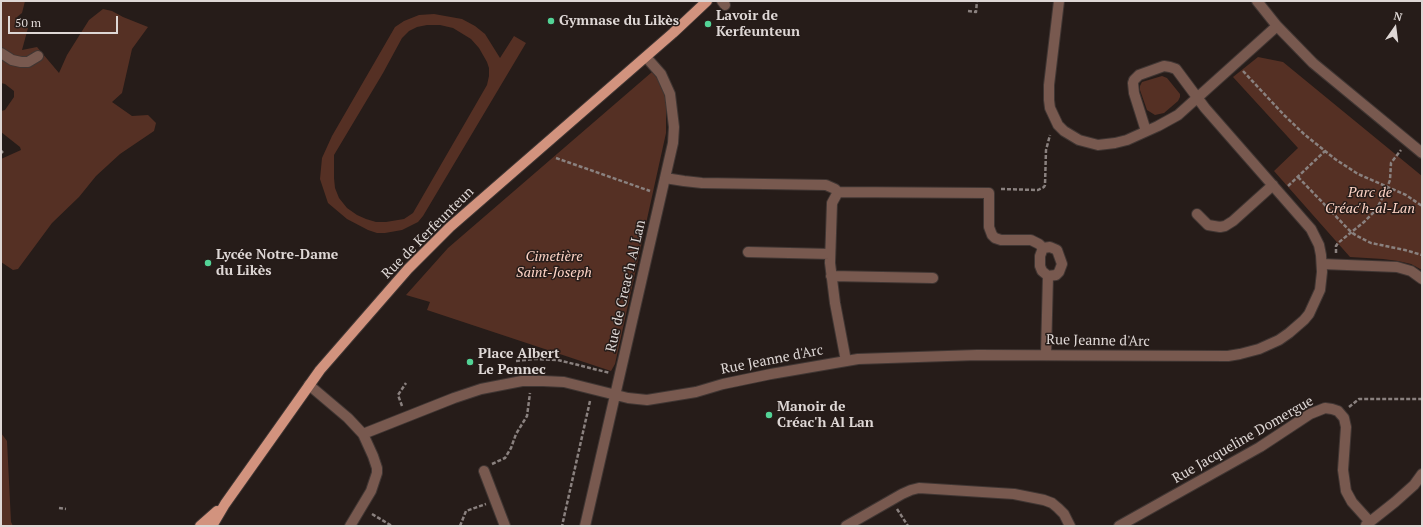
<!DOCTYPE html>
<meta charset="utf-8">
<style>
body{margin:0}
#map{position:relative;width:1423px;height:527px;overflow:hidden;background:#261c19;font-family:"PT Serif",serif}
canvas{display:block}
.frame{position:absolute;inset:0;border:2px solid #ded7d5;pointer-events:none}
.north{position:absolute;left:1375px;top:8px;width:40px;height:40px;-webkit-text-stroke:3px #261c19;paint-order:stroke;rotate:14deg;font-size:11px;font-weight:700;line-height:16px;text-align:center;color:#ded7d5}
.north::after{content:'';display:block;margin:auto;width:14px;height:18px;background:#ded7d5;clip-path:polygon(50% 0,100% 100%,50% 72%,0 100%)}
.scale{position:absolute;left:8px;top:16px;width:110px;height:18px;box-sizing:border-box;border:2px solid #ded7d5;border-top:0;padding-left:5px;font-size:12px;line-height:14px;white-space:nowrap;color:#ded7d5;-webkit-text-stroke:3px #261c19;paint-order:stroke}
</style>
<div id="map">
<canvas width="1423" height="527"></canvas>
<div class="frame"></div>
<div class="north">N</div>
<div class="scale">50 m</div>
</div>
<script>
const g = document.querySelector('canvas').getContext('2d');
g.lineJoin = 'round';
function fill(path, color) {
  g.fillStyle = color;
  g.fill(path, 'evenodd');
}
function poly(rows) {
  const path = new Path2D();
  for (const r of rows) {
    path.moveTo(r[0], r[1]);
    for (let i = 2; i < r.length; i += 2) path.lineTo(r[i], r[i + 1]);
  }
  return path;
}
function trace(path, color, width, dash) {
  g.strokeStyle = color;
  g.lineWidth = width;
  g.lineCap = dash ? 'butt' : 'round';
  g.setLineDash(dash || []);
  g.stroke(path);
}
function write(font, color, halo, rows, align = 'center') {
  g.font = font + ' "PT Serif",serif';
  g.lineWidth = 3;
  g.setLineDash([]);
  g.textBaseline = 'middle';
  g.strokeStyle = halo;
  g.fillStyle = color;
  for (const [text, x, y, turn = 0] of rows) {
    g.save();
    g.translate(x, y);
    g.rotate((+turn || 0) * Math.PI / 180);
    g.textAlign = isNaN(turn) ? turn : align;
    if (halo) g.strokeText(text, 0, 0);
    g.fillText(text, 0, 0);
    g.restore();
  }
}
fill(poly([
 [1,1,25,1,22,13,17,17,16,25,28,28,22,50,37,47,59,73,67,55,89,20,103,9,112,11,123,17,148,27,132,49,122,93,112,102,132,116,148,115,156,123,154,131,120,154,96,176,79,197,52,223,18,269,13,270,1,262,1,159,21,150,20,147,1,132,1,111,5,110,14,97,14,91,5,84,1,83],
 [434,14,462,19,475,26,485,34,500,58,514,36,526,43,423,216,418,222,402,230,385,233,377,233,368,230,347,219,328,203,320,179,322,158,332,136,395,27,404,21,419,15],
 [427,25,440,25,453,28,471,39,479,48,487,62,489,68,489,76,487,85,413,213,404,219,386,222,376,222,366,219,357,215,347,208,339,198,335,188,334,178,334,155,383,73,402,38,409,31,417,27],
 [1258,57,1283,62,1422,176,1422,270,1411,264,1398,261,1383,259,1350,257,1274,171,1298,148,1233,77],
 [652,72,662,84,664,91,666,103,666,133,615,364,611,371,427,310,430,302,406,295,448,248],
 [1162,76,1167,78,1180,94,1180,97,1178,101,1164,113,1155,115,1147,110,1140,90,1140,86,1142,82],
 [1,433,7,441,11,522,13,526,1,526]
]), '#553024');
const minor = poly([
 [722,1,725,5],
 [1059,1,1049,85,1049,100,1050,108,1058,125,1064,131,1079,140,1098,145,1115,143,1127,140,1158,126,1178,115,1277,26],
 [1257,1,1277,26,1313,63,1422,153],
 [1,53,12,60,21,62,28,62,38,56],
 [665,178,684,181,702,183,826,185,835,189,838,192,989,193,989,227,992,235,995,238,1001,240,1031,240,1039,244,1043,248],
 [838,192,832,203,830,263,835,303,846,361],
 [1197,214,1208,225,1220,227,1225,226,1233,221,1273,185],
 [748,252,830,254],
 [1322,264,1397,267,1411,271,1422,279],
 [831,276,933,278],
 [1046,354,1048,276,1042,271,1040,266,1040,256,1043,248,1050,247,1057,250,1062,264,1059,272,1056,275,1048,276],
 [309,385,348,418,363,434,454,398,481,389,522,381,543,381,564,382,628,398,647,400,696,392,723,384,771,374,858,359,977,355,1228,356,1240,354,1259,349,1279,340,1289,333,1304,320,1309,314,1320,290,1322,272,1321,255,1319,245,1311,229,1205,108,1176,69,1170,67,1164,66,1139,75,1134,80,1133,83,1134,93,1146,131],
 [484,471,505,526],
 [1366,525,1395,502,1414,485,1422,474],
 [350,526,371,491,377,473,377,468,373,456,363,434],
 [585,526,673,143,674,127,670,94,661,74,646,57],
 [846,526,902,494,911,490,919,488,1014,494,1044,500,1052,503,1058,508,1064,514,1070,526],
 [1119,526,1260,447,1310,414,1325,408,1332,409,1338,411,1344,418,1346,427,1343,470,1346,491,1352,502,1370,522]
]);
const major = poly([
 [200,526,217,511],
 [212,526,225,504,320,370,408,269,450,227,673,33,707,1]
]);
trace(minor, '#403633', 12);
trace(major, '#403633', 12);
trace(poly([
 [968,11,976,12,977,1],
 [1243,71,1284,115,1304,134,1335,159,1358,174,1406,195,1422,206],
 [556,158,650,191],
 [1298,177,1351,232,1357,236,1371,243,1405,250,1422,255],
 [1288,186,1325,151],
 [1001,189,1038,190,1044,187,1045,185,1046,150,1050,135],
 [1336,253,1336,246,1338,243,1364,222,1376,210,1386,191,1390,180,1391,163,1401,150],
 [516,361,535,359,558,360,610,373],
 [402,406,398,395,406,383],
 [1349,407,1359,399,1422,399],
 [492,464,505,458,511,448,516,434,527,416,530,393],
 [59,508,66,509],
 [897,509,908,526],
 [372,514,392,526],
 [460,526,466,511,486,504],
 [564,526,562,526,590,401]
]), '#8a817f', 2.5, [4, 2]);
trace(minor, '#78594f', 10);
trace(major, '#d2937e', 10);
trace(poly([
 [1,151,2,152]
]), '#8e8683', 3);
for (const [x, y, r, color] of [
 [551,21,4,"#53d396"],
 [708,24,4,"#53d396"],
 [208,263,4,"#53d396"],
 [470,362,4,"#53d396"],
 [769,415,4,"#53d396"]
]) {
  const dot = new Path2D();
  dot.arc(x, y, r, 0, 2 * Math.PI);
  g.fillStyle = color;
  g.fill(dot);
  trace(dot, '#261c19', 1.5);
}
write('bold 14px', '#ded7d5', '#261c19', [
 ["Lavoir de",716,16],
 ["Kerfeunteun",716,32],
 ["Gymnase du Likès",559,21],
 ["Lycée Notre-Dame",216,255],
 ["du Likès",216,271],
 ["Place Albert",478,354],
 ["Le Pennec",478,370],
 ["Manoir de",777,407],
 ["Créac'h Al Lan",777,423]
], 'left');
write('italic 14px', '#fed4c6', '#261c19', [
 ["Parc de",1370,193],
 ["Créac'h-al-Lan",1370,209],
 ["Cimetière",554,257],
 ["Saint-Joseph",554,273]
]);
write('14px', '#ded7d5', '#261c19', [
 ["Rue de Kerfeunteun",428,233,-45],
 ["Rue de Creac'h Al Lan",626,286,-77],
 ["Rue Jeanne d'Arc",1098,341,1],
 ["Rue Jeanne d'Arc",772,360,-11],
 ["Rue Jacqueline Domergue",1243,440,-30]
]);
</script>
